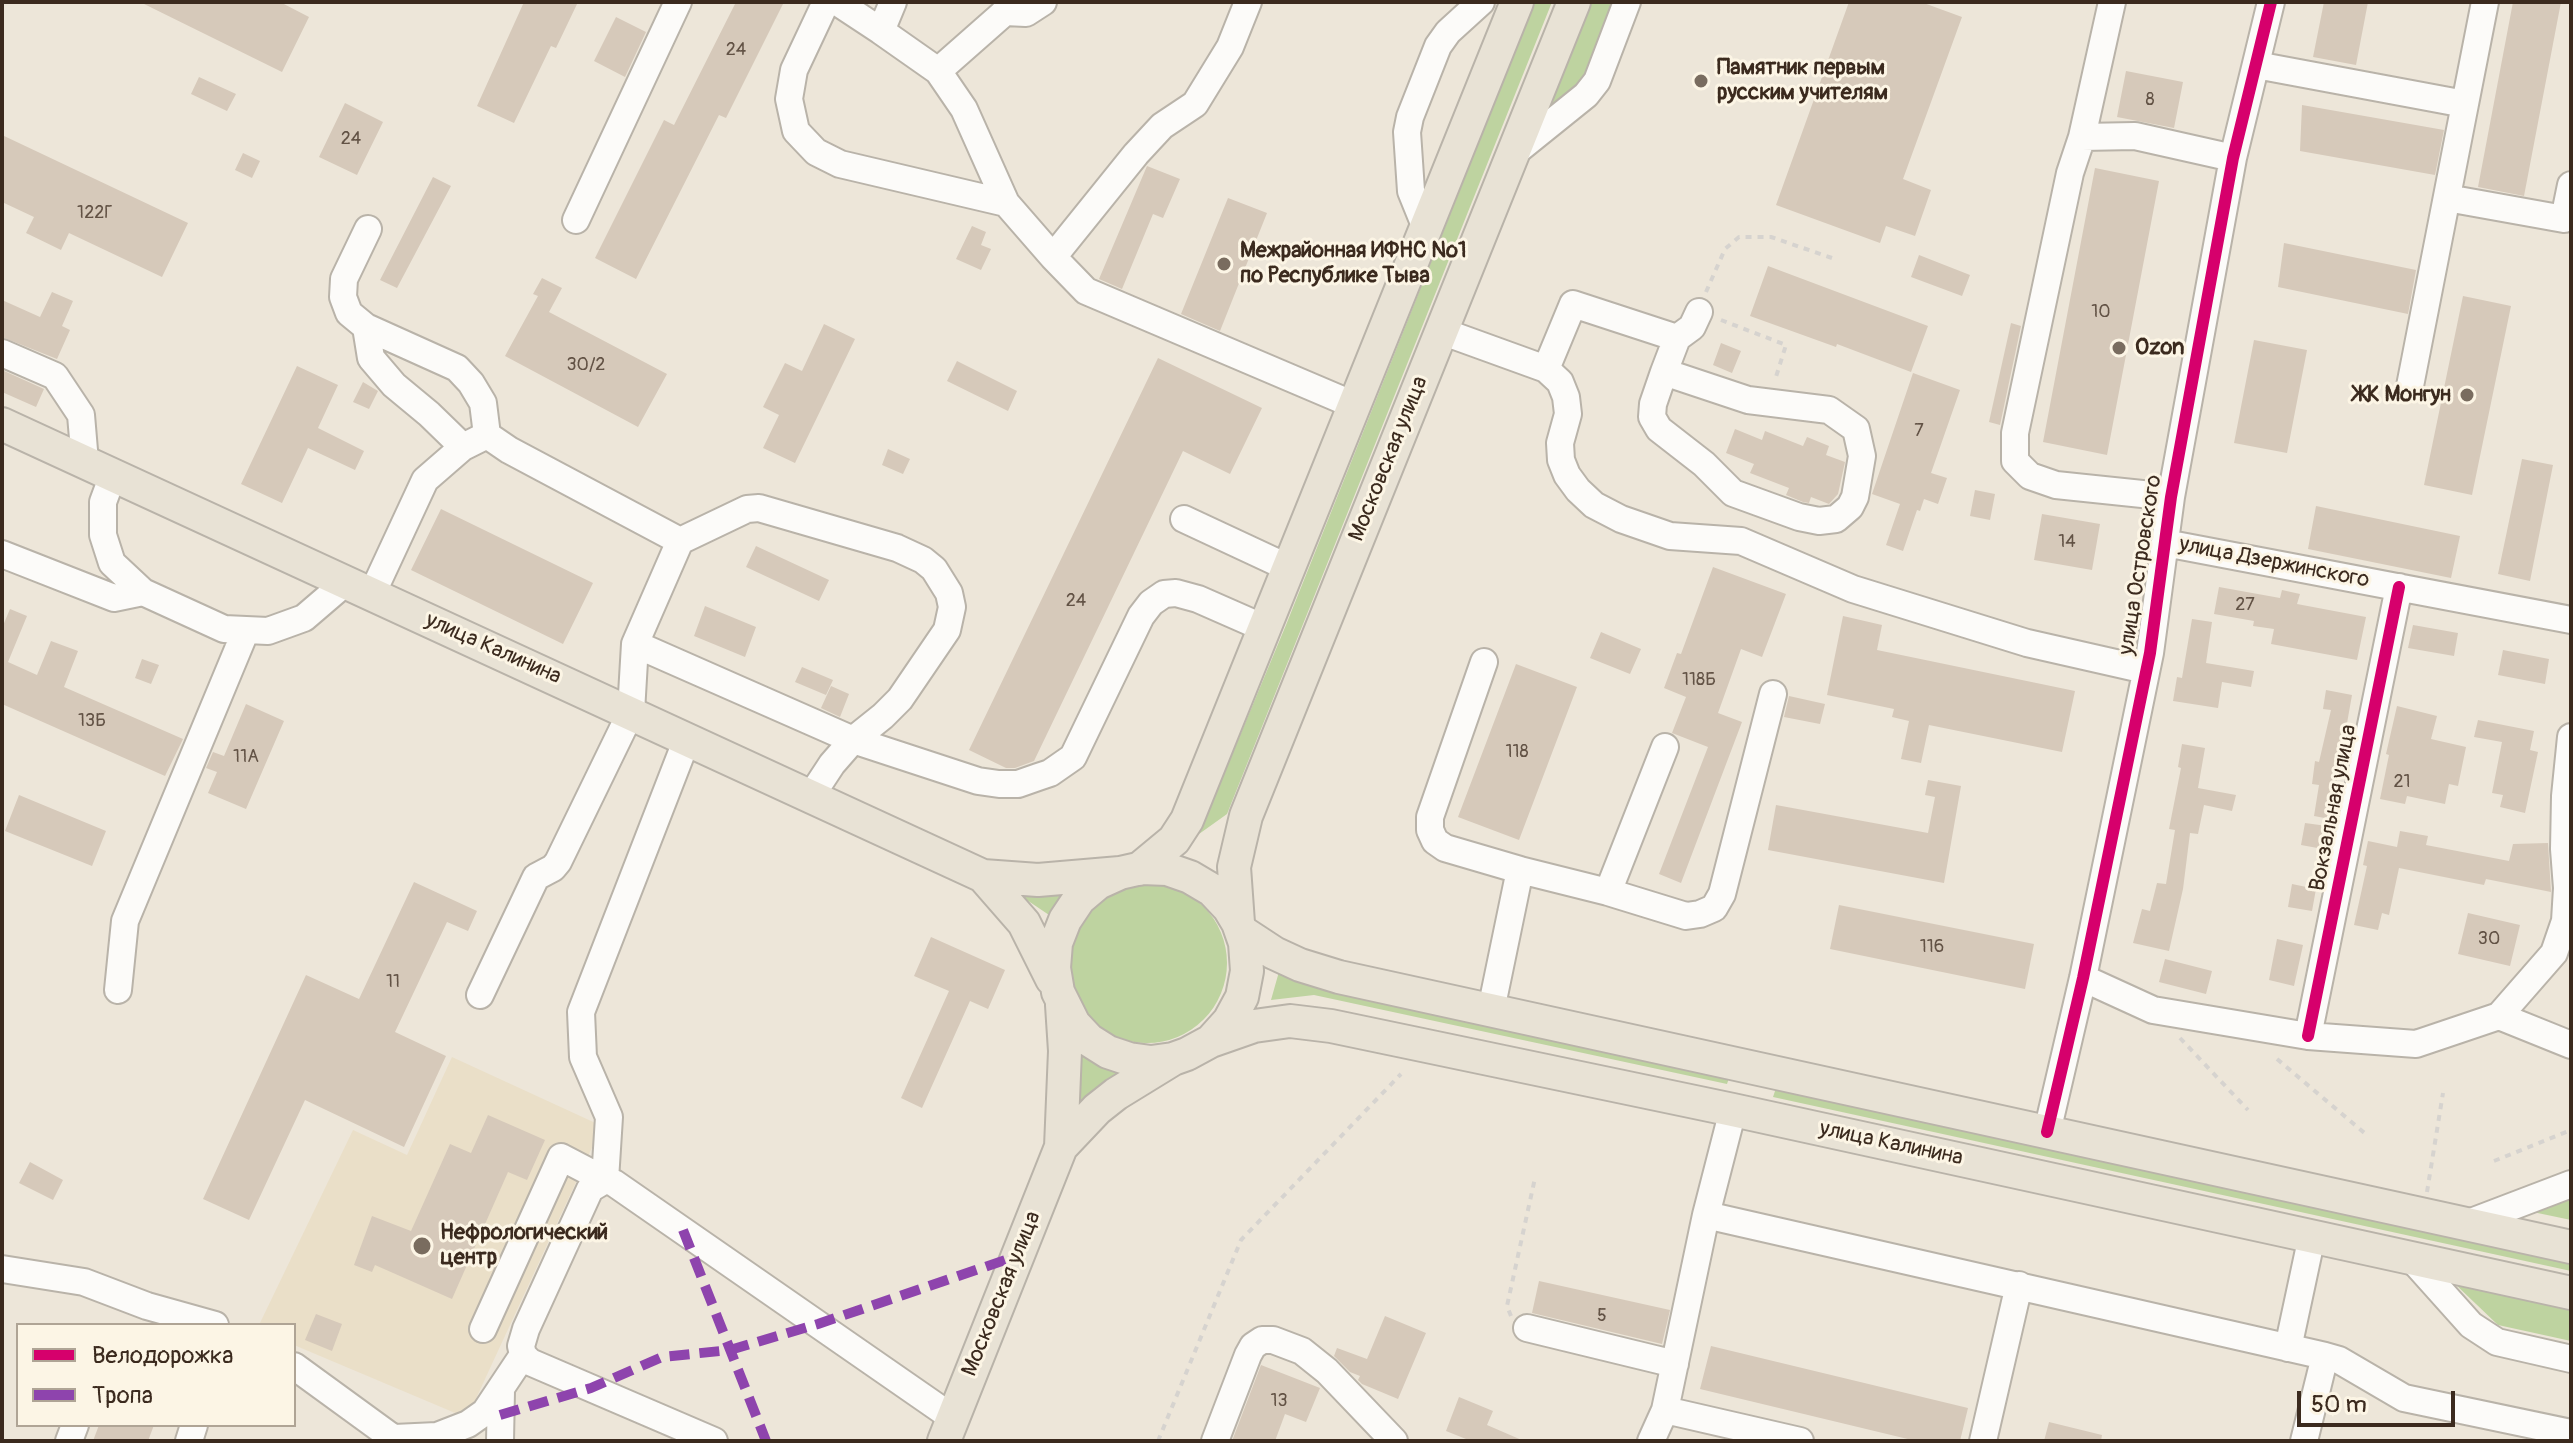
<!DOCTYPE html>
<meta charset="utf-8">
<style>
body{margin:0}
#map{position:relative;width:2573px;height:1443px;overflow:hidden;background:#ede6d9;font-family:Pangolin,sans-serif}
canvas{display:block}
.frame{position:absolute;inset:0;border:4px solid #3b2a1e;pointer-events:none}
.legend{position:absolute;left:16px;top:1323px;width:280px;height:104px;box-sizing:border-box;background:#fcf5e5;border:2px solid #afa495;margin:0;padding:10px 14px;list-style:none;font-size:24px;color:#3b2a1e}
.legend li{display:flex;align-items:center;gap:16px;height:40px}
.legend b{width:40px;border:2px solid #afa495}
.scale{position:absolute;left:2297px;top:1391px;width:158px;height:36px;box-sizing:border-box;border:4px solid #3b2a1e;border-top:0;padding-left:10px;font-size:24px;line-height:28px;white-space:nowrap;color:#3b2a1e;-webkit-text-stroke:6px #fcf5e5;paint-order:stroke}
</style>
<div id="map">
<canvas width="2573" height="1443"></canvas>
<div class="frame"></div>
<ul class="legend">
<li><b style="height:10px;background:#d6006c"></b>Велодорожка</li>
<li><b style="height:10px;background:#8e44ad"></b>Тропа</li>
</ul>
<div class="scale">50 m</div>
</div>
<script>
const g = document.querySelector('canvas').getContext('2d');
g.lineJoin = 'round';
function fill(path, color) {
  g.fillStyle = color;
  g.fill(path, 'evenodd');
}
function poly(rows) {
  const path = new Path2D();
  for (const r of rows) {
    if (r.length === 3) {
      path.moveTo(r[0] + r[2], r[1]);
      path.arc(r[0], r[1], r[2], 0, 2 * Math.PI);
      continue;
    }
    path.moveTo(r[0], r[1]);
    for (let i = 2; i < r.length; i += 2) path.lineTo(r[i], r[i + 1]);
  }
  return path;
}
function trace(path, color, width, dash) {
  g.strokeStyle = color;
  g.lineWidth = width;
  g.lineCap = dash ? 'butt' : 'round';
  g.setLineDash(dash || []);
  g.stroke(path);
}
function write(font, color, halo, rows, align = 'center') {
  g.font = font + ' Pangolin,sans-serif';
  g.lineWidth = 6;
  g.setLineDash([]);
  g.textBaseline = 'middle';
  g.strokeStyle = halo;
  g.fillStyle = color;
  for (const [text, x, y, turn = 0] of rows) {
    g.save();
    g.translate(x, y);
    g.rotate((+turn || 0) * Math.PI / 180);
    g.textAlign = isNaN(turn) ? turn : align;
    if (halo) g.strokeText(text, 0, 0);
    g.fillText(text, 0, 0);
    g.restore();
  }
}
fill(poly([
 [452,1057,602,1126,467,1418,294,1345,294,1325,259,1325,353,1130,407,1155]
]), '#eadfc8');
fill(poly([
 [1535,2,1552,2,1227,814,1199,834,1286,625],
 [1586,2,1618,2,1588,82,1540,119],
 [1147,963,80],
 [1006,886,1065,892,1055,919],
 [1282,961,1731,1072,1727,1084,1314,995,1271,1000],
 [1082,1047,1124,1069,1075,1119],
 [1778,1082,2571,1255,2571,1271,1773,1097],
 [2571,1185,2571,1220,2509,1207],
 [2454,1283,2571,1306,2571,1341,2498,1325]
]), '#bed3a0');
fill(poly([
 [140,2,280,2,309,17,282,72],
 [524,2,578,2,556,48,551,46,514,123,477,106],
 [736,2,784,2,726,118,719,115,636,279,595,258,664,120,674,125],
 [1849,2,1921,2,1962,17,1903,179,1931,190,1915,236,1886,226,1880,243,1776,205],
 [2324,2,2368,2,2356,65,2313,57],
 [2513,2,2561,2,2524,196,2478,187],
 [616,17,646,32,625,77,594,61],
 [2126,71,2183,82,2174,128,2117,117],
 [199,77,236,94,227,111,191,94],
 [345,103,383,122,357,175,319,157],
 [2302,105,2444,130,2435,175,2300,151],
 [2,135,188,223,162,277,69,233,61,250,26,233,34,217,2,202],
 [243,153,260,161,252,178,235,170],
 [1147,166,1180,179,1163,218,1153,214,1122,289,1099,279],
 [2095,168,2159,181,2107,455,2043,442],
 [433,177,451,186,397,288,380,280],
 [1228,198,1267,213,1220,331,1181,314],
 [972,226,986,232,981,245,991,249,981,270,956,259],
 [2284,243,2416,270,2408,314,2278,287],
 [1919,255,1970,275,1962,296,1911,277],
 [1768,266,1928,326,1911,372,1837,344,1836,347,1750,316],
 [542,278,562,288,549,312,667,374,638,427,505,356,538,296,533,294],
 [52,292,73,301,62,326,70,330,57,359,2,337,2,300,40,317],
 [2463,296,2511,306,2472,495,2424,485],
 [2011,323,2021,326,2000,425,1989,422],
 [824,324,855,339,795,463,763,448,779,415,763,407,785,363,802,371],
 [2254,340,2307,350,2287,453,2234,443],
 [1721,343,1741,351,1732,373,1713,365],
 [1158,358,1262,408,1230,474,1183,451,1034,761,1015,768,1006,768,969,750],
 [957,361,1017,391,1008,411,947,381],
 [297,366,338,385,318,428,364,451,355,470,308,448,282,503,241,484],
 [2,370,44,389,36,407,2,392],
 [1913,373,1960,390,1931,473,1947,478,1938,504,1924,499,1920,511,1917,510,1903,551,1886,545,1900,504,1872,494],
 [363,382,378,391,369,409,353,402],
 [1735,429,1762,440,1765,431,1803,446,1807,437,1829,446,1826,455,1845,462,1838,494,1829,504,1811,497,1809,503,1803,502,1786,495,1789,488,1750,473,1754,464,1726,453],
 [888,449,910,459,903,474,882,465],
 [2522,459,2553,465,2530,581,2498,574],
 [1975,490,1995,494,1990,520,1970,516],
 [2316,506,2460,536,2451,578,2308,549],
 [441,509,593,583,563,644,411,570],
 [2042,514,2100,524,2092,570,2034,560],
 [756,546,829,580,819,601,746,567],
 [1713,567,1786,594,1762,657,1741,649,1718,713,1742,722,1681,883,1659,874,1708,747,1672,733,1686,697,1664,688,1677,653,1681,654],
 [2219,587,2280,598,2282,590,2300,594,2297,604,2366,617,2357,660,2271,644,2274,629,2253,626,2254,621,2214,614],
 [705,606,756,627,745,657,694,636],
 [10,609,27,616,8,662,37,675,51,641,78,651,64,687,183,739,165,776,2,704,2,628],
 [1843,616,1882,625,1877,650,2075,691,2062,752,1929,725,1921,763,1901,759,1909,721,1892,717,1894,709,1827,695],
 [2192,619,2212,622,2206,663,2254,671,2251,687,2222,682,2218,708,2173,701,2177,677,2182,678],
 [2413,625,2458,633,2454,656,2408,648],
 [1601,632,1641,649,1630,674,1590,658],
 [2503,650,2549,659,2545,684,2498,675],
 [142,659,159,665,151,684,135,678],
 [1516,664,1577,687,1519,840,1458,817],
 [802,667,833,680,826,695,795,682],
 [831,686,849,694,840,717,821,708],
 [2326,690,2352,695,2330,819,2314,816,2319,785,2312,784,2315,761,2319,762,2331,710,2323,709],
 [1789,696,1825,704,1820,724,1784,717],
 [246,704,284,721,246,809,208,793,217,772,206,768,213,752,224,756],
 [2397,706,2437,716,2431,739,2466,747,2458,786,2449,784,2445,804,2407,796,2405,804,2380,799,2389,755,2386,754],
 [2478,720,2534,731,2530,750,2538,752,2525,813,2500,807,2503,795,2492,793,2502,742,2474,737],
 [2182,744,2205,748,2198,788,2236,795,2232,811,2204,805,2198,834,2190,833,2183,889,2169,951,2133,943,2142,909,2150,911,2157,883,2166,884,2175,830,2169,829,2181,768,2178,767],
 [1928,780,1961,786,1944,883,1768,850,1776,805,1928,833,1935,797,1925,795],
 [19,795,106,831,92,866,5,831],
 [2305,823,2327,826,2323,849,2301,845],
 [2400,831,2428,836,2426,845,2509,861,2513,844,2548,843,2551,892,2486,879,2484,885,2399,868,2389,915,2382,913,2378,930,2354,925,2367,866,2363,865,2368,841,2397,847],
 [414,882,477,911,468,931,447,922,395,1032,446,1056,404,1147,305,1100,249,1220,203,1199,306,975,359,999],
 [2292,884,2316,889,2312,911,2288,907],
 [1839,905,2034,944,2025,989,1830,949],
 [2468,913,2520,925,2510,966,2458,954],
 [931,937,1005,970,988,1009,970,1001,922,1108,901,1098,949,991,914,976],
 [2277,939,2303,945,2294,986,2269,980],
 [2165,959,2212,971,2206,994,2159,982],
 [488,1115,545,1140,527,1180,508,1172,452,1299,375,1265,372,1272,354,1265,372,1216,411,1231,450,1144,471,1153],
 [30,1162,63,1180,53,1200,19,1183],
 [1539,1281,1670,1310,1662,1344,1532,1313],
 [316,1314,342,1324,332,1351,305,1340],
 [1385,1316,1426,1333,1398,1399,1362,1384,1358,1380,1360,1376,1350,1372,1334,1356,1337,1348,1367,1359],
 [1711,1346,1968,1408,1960,1441,1916,1441,1700,1389],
 [1261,1365,1320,1388,1306,1422,1285,1414,1275,1441,1232,1441],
 [1459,1397,1493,1411,1487,1425,1524,1441,1471,1441,1446,1431],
 [2049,1422,2102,1435,2101,1441,2044,1441],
 [99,1425,154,1425,148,1441,93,1441]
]), '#d6c9ba');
const minor = poly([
 [826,2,794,70,789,99,796,131,816,152,840,164,1006,203,964,109,938,71,1005,12,1008,2],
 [837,2,881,31,893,2],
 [1248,2,1230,47,1195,104,1162,126,1136,154,1053,257,1086,291,1354,405],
 [1005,12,1026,13,1043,2],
 [881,31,938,71],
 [2256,65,2465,104,2485,2],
 [2082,137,2112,2],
 [1514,153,1586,95,1597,81,1627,2],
 [2447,198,2564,219,2571,185],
 [1006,203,1053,257],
 [576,220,678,2],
 [1426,228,1411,191,1407,132,1410,117,1438,46,1448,32,1481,2],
 [368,229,344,279,343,297,349,313,366,327,457,368,471,383,483,403,487,435],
 [366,327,371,358,394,385,429,414,463,447],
 [1441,331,1546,369,1560,382,1566,397,1568,414,1560,443,1561,460,1567,475,1578,490,1594,505,1621,519,1670,536,1741,541,1853,589,2027,643,2146,670],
 [1677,338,1692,327,1699,312],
 [2,353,55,376,81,415,85,462],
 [1546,369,1573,304,1677,338,1664,372,1653,404,1652,417,1659,429,1704,464,1733,493,1799,517,1819,521,1836,519,1850,507,1855,497,1862,456,1856,429,1829,410,1748,400,1664,372],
 [2410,386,2465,104],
 [113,475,103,502,103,535,112,563,143,592,224,629,268,631,304,618,346,582],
 [2171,497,2056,485,2030,476,2015,461,2015,433,2070,173,2082,137,2135,136,2233,158],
 [1184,519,1289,568],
 [2165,543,2571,620],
 [2,554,114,598,143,592],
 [372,594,425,480,463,447,487,435,509,450,680,541],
 [635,644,853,740,832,764,811,796],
 [1484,662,1430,817,1430,830,1435,841,1445,848,1520,870],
 [1608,892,1686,916,1700,914,1714,908,1722,894,1773,694],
 [2083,978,2153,1010,2308,1036,2416,1044,2499,1016,2571,1045],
 [118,990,125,921,246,630],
 [480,995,536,877,553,868,558,862,631,712,635,644,680,541,747,509,759,508,897,548,923,560,934,569,949,593,952,607,947,630,900,699,883,716,853,740,978,781,999,784,1018,784,1038,777,1050,773,1073,757,1141,616,1151,603,1164,594,1176,593,1198,599,1264,628],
 [1491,1010,1520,870,1608,892,1665,747],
 [2499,1016,2554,953,2565,921,2567,888,2564,849,2565,796,2571,737],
 [2308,1036,2399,587],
 [2047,1132,2083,978,2150,653,2171,497,2233,158,2271,2],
 [1706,1215,2325,1356,2339,1360,2404,1398,2571,1433],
 [2466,1224,2571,1184],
 [2411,1258,2471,1325,2497,1342,2571,1359],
 [2,1269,84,1282,147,1306,215,1325],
 [1527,1328,1675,1364],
 [483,1329,561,1157,605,1180,609,1117,583,1057,581,1012,687,739],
 [2288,1348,2312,1236],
 [294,1366,397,1441],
 [1665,1410,1800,1441],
 [394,1438,437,1436,468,1424,485,1412,523,1355],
 [69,1441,75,1425],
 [189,1441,194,1425],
 [500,1441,501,1391],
 [714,1441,530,1362,523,1355,521,1346,526,1329,590,1189,605,1180,614,1183,953,1418],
 [1215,1441,1248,1355,1253,1346,1262,1340,1273,1340,1302,1351,1327,1371,1394,1441],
 [1651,1441,1665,1410,1706,1215,1733,1110],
 [1983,1441,2019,1285],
 [2304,1441,2325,1356]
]);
const major = poly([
 [2,424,983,876,1038,880,1120,873],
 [1139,869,1174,840,1187,820,1517,2],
 [983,876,1024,923,1052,979],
 [1238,923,1234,867,1246,816,1574,2],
 [1242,932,1274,953,1300,965,1339,977,2571,1247],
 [1211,1041,1254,1026,1290,1021,1331,1026,1733,1110,2571,1293],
 [1061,1147,1097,1109,1116,1094,1173,1059,1187,1054,1211,1041,1229,1021,1242,997,1247,971,1245,943,1238,923,1229,908,1212,890,1190,877,1167,869,1142,868,1120,873,1098,883,1079,899,1065,920,1056,943,1054,968,1058,992,1074,1024,1089,1040,1108,1052,1129,1059,1151,1062,1173,1059],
 [944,1441,1061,1147,1065,1051,1062,1005]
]);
trace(minor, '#b9b3a9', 30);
trace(major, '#b9b3a9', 36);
trace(poly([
 [1706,292,1725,249,1739,237,1771,237,1832,258],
 [1721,320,1786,345,1775,380],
 [2180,1038,2248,1110],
 [2277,1059,2368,1136],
 [2494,1161,2571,1130],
 [2427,1192,2443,1093],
 [1511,1316,1507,1306,1535,1178],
 [1158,1441,1241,1240,1401,1074]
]), '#d6d3cf', 4, [6, 6]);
trace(minor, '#fcfbf9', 26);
trace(major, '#e8e2d5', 32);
trace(poly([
 [683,1230,766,1441],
 [500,1415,591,1388,662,1357,730,1350,818,1324,1017,1256]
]), '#8e44ad', 10, [20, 10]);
trace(poly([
 [2308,1036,2399,587],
 [2047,1132,2083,978,2150,653,2171,497,2233,158,2271,2]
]), '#d6006c', 12);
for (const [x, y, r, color] of [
 [1701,81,8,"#796c5f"],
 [1224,264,8,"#796c5f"],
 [2119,348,8,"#796c5f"],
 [2467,395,8,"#796c5f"],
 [422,1246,10,"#796c5f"]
]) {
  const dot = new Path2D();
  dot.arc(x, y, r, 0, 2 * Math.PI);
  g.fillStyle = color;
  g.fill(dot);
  trace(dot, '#fcf5e5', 3);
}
write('18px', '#625245', null, [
 ["24",736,50],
 ["8",2150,100],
 ["24",351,139],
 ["122Г",95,213],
 ["10",2101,312],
 ["30/2",586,365],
 ["7",1919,431],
 ["14",2067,542],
 ["24",1076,601],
 ["27",2245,605],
 ["118Б",1699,680],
 ["13Б",92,721],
 ["118",1517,752],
 ["11А",246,757],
 ["21",2402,782],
 ["30",2489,939],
 ["116",1932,947],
 ["11",393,982],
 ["5",1602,1316],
 ["13",1279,1401]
]);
write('bold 22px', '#3b2a1e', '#fcf5e5', [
 ["Памятник первым",1717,68],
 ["русским учителям",1717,93],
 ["Межрайонная ИФНС №1",1240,251],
 ["по Республике Тыва",1240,276],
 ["Ozon",2135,348],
 ["ЖК Монгун",2451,395,"right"],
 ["Нефрологический",440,1233],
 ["центр",440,1258]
], 'left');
write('22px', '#3b2a1e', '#fcf5e5', [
 ["Московская улица",1389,459,-68],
 ["улица Дзержинского",2274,563,11],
 ["улица Островского",2141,565,-81],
 ["улица Калинина",493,649,24],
 ["Вокзальная улица",2334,808,-79],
 ["улица Калинина",1891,1144,12],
 ["Московская улица",1002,1294,-68]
]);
</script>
